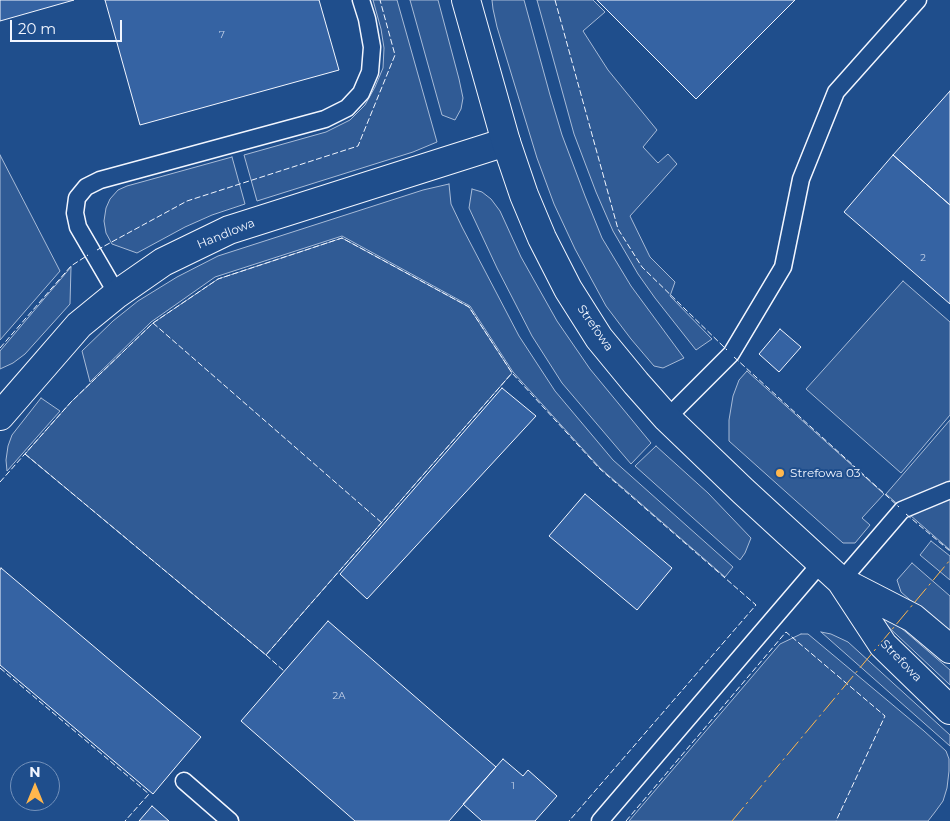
<!DOCTYPE html>
<style>
body{margin:0}
#map{position:relative;width:950px;height:821px;overflow:hidden;background:#1f4e8c;font-family:Montserrat,sans-serif}
canvas{display:block}
.north{position:absolute;left:10px;top:761px;width:50px;height:50px;box-sizing:border-box;background:#1f4e8c;border:1px solid #7391ba;border-radius:50%;rotate:0deg;font-size:14px;font-weight:700;line-height:20px;text-align:center;color:#f2f6ff}
.north::after{content:'';display:block;margin:auto;width:18px;height:22px;background:#ffb74d;clip-path:polygon(50% 0,100% 100%,50% 72%,0 100%)}
.scale{position:absolute;left:10px;top:20px;width:112px;height:22px;box-sizing:border-box;border:2px solid #f2f6ff;border-top:0;padding-left:6px;font-size:15px;line-height:18px;white-space:nowrap;color:#f2f6ff;-webkit-text-stroke:4px #1f4e8c;paint-order:stroke}
</style>
<div id="map">
<canvas width="950" height="821"></canvas>
<div class="north">N</div>
<div class="scale">20 m</div>
</div>
<script>
const g = document.querySelector('canvas').getContext('2d');
g.lineJoin = 'round';
function fill(path, color) {
  g.fillStyle = color;
  g.fill(path, 'evenodd');
}
function poly(rows) {
  const path = new Path2D();
  for (const r of rows) {
    path.moveTo(r[0], r[1]);
    for (let i = 2; i < r.length; i += 2) path.lineTo(r[i], r[i + 1]);
  }
  return path;
}
function trace(path, color, width, dash) {
  g.strokeStyle = color;
  g.lineWidth = width;
  g.lineCap = dash ? 'butt' : 'round';
  g.setLineDash(dash || []);
  g.stroke(path);
}
function write(font, color, halo, rows, align = 'center') {
  g.font = font + ' Montserrat,sans-serif';
  g.lineWidth = 4;
  g.setLineDash([]);
  g.textBaseline = 'middle';
  g.strokeStyle = halo;
  g.fillStyle = color;
  for (const [text, x, y, turn = 0] of rows) {
    g.save();
    g.translate(x, y);
    g.rotate((+turn || 0) * Math.PI / 180);
    g.textAlign = isNaN(turn) ? turn : align;
    if (halo) g.strokeText(text, 0, 0);
    g.fillText(text, 0, 0);
    g.restore();
  }
}
const built = poly([
 [373,0,397,0,437,142,413,152,257,201,244,155,326,132,350,120,365,105,375,87,383,68,384,48,381,29,373,0],
 [410,0,438,0,459,79,463,98,461,109,455,120,442,115,410,0],
 [492,0,524,0,550,95,562,135,585,196,602,238,631,286,684,358,663,368,654,366,631,339,606,306,575,249,554,204,537,158,497,27,493,9,492,0],
 [537,0,593,0,605,12,583,31,608,70,657,130,643,147,658,163,668,154,677,164,630,216,650,257,675,282,670,296,712,339,696,350,655,298,638,274,613,231,596,192,574,134,537,0],
 [0,155,60,271,0,340,0,155],
 [232,157,245,204,212,215,185,227,137,253,112,244,106,233,104,221,106,208,110,199,118,190,127,186,232,157],
 [449,184,451,204,462,227,519,336,555,391,613,460,733,567,725,577,600,468,513,372,470,306,342,236,215,277,151,322,90,382,82,351,113,321,138,301,177,277,218,256,423,190,449,184],
 [472,189,482,192,491,199,500,211,521,257,557,321,590,369,651,443,631,464,562,383,532,336,497,268,469,208,472,189],
 [342,238,469,307,512,373,266,655,25,454,71,402,153,323,218,279,342,238],
 [71,267,70,304,25,354,13,363,0,369,0,351,71,267],
 [903,281,950,322,950,415,901,473,806,389,903,281],
 [747,371,884,494,862,518,870,525,855,543,843,543,729,441,729,420,733,396,739,380,747,371],
 [41,398,60,411,7,471,6,460,8,446,12,435,41,398],
 [950,420,950,550,886,494,950,420],
 [656,446,708,493,751,538,745,553,740,560,635,466,656,446],
 [931,541,950,556,950,580,920,555,931,541],
 [912,563,950,596,950,635,901,592,897,580,912,563],
 [886,615,950,670,950,685,881,620,880,617,886,615],
 [821,632,831,634,848,642,950,735,950,746,821,632],
 [801,634,808,634,924,731,946,751,949,759,949,771,947,788,943,801,935,812,928,821,629,821,780,644,801,634]
]);
fill(built, '#305b95');
trace(built, '#a8bbd7', 1);
const building = poly([
 [0,0,74,0,0,21,0,0],
 [105,0,319,0,339,70,140,125,105,0],
 [597,0,795,0,696,99,597,0],
 [950,91,950,205,893,155,950,91],
 [893,155,950,205,950,304,844,212,893,155],
 [780,329,801,347,779,372,759,354,780,329],
 [502,388,536,416,367,599,340,574,502,388],
 [585,494,672,568,637,610,549,536,585,494],
 [1,568,201,737,153,794,0,665,0,570,1,568],
 [328,621,496,767,449,821,355,821,241,721,328,621],
 [503,759,523,776,528,770,557,796,535,821,482,821,463,804,503,759],
 [152,806,169,821,139,821,152,806]
]);
fill(building, '#3563a3');
trace(building, '#f2f6ff', 1);
const service = poly([
 [117,294,78,227,75,213,77,198,86,187,100,180,325,119,347,108,361,93,370,72,372,47,367,19,361,0],
 [667,418,731,354,783,267,801,179,836,92,918,0],
 [841,581,902,510,950,490],
 [184,781,230,821],
 [600,821,821,563]
]);
const minor = poly([
 [0,416,79,325,117,294,163,262,229,230,506,142]
]);
const tertiary = poly([
 [466,0,506,142,524,195,542,238,568,289,599,338,636,383,667,418,743,491,841,581,883,645,950,710],
 [843,582,913,618,950,649]
]);
trace(service, '#f2f6ff', 19);
trace(minor, '#f2f6ff', 30);
trace(tertiary, '#f2f6ff', 30);
trace(service, '#1f4e8c', 16);
trace(minor, '#1f4e8c', 28);
trace(tertiary, '#1f4e8c', 28);
trace(poly([
 [555,0,618,229,642,267,727,350],
 [97,250,187,201,358,146,395,55,380,0],
 [153,323,382,523],
 [0,348,71,266,88,255],
 [734,357,899,507],
 [25,454,266,655,512,373],
 [0,482,71,402,153,323,218,279,342,238,469,307,512,373,600,469,756,605,569,821],
 [906,514,950,551],
 [266,655,284,671],
 [0,668,149,794,125,821],
 [626,821,786,632,885,716,836,821]
]), '#f2f6ff', 1, [6, 2.5]);
trace(poly([
 [732,821,950,560]
]), '#ffb74d', 1, [18, 4, 2.5, 4]);
for (const [x, y, r, color] of [
 [780,473,5,"#ffb74d"]
]) {
  const dot = new Path2D();
  dot.arc(x, y, r, 0, 2 * Math.PI);
  g.fillStyle = color;
  g.fill(dot);
  trace(dot, '#1f4e8c', 2);
}
write('10px', '#c3d1e8', null, [
 ["7",222,35],
 ["2",923,258],
 ["2A",339,696],
 ["1",513,786]
]);
write('12px', '#f2f6ff', '#1f4e8c', [
 ["Handlowa",226,234,-22],
 ["Strefowa",595,328,55],
 ["Strefowa",901,661,46]
]);
write('12px', '#f2f6ff', '#1f4e8c', [
 ["Strefowa 03",790,473]
], 'left');
</script>
